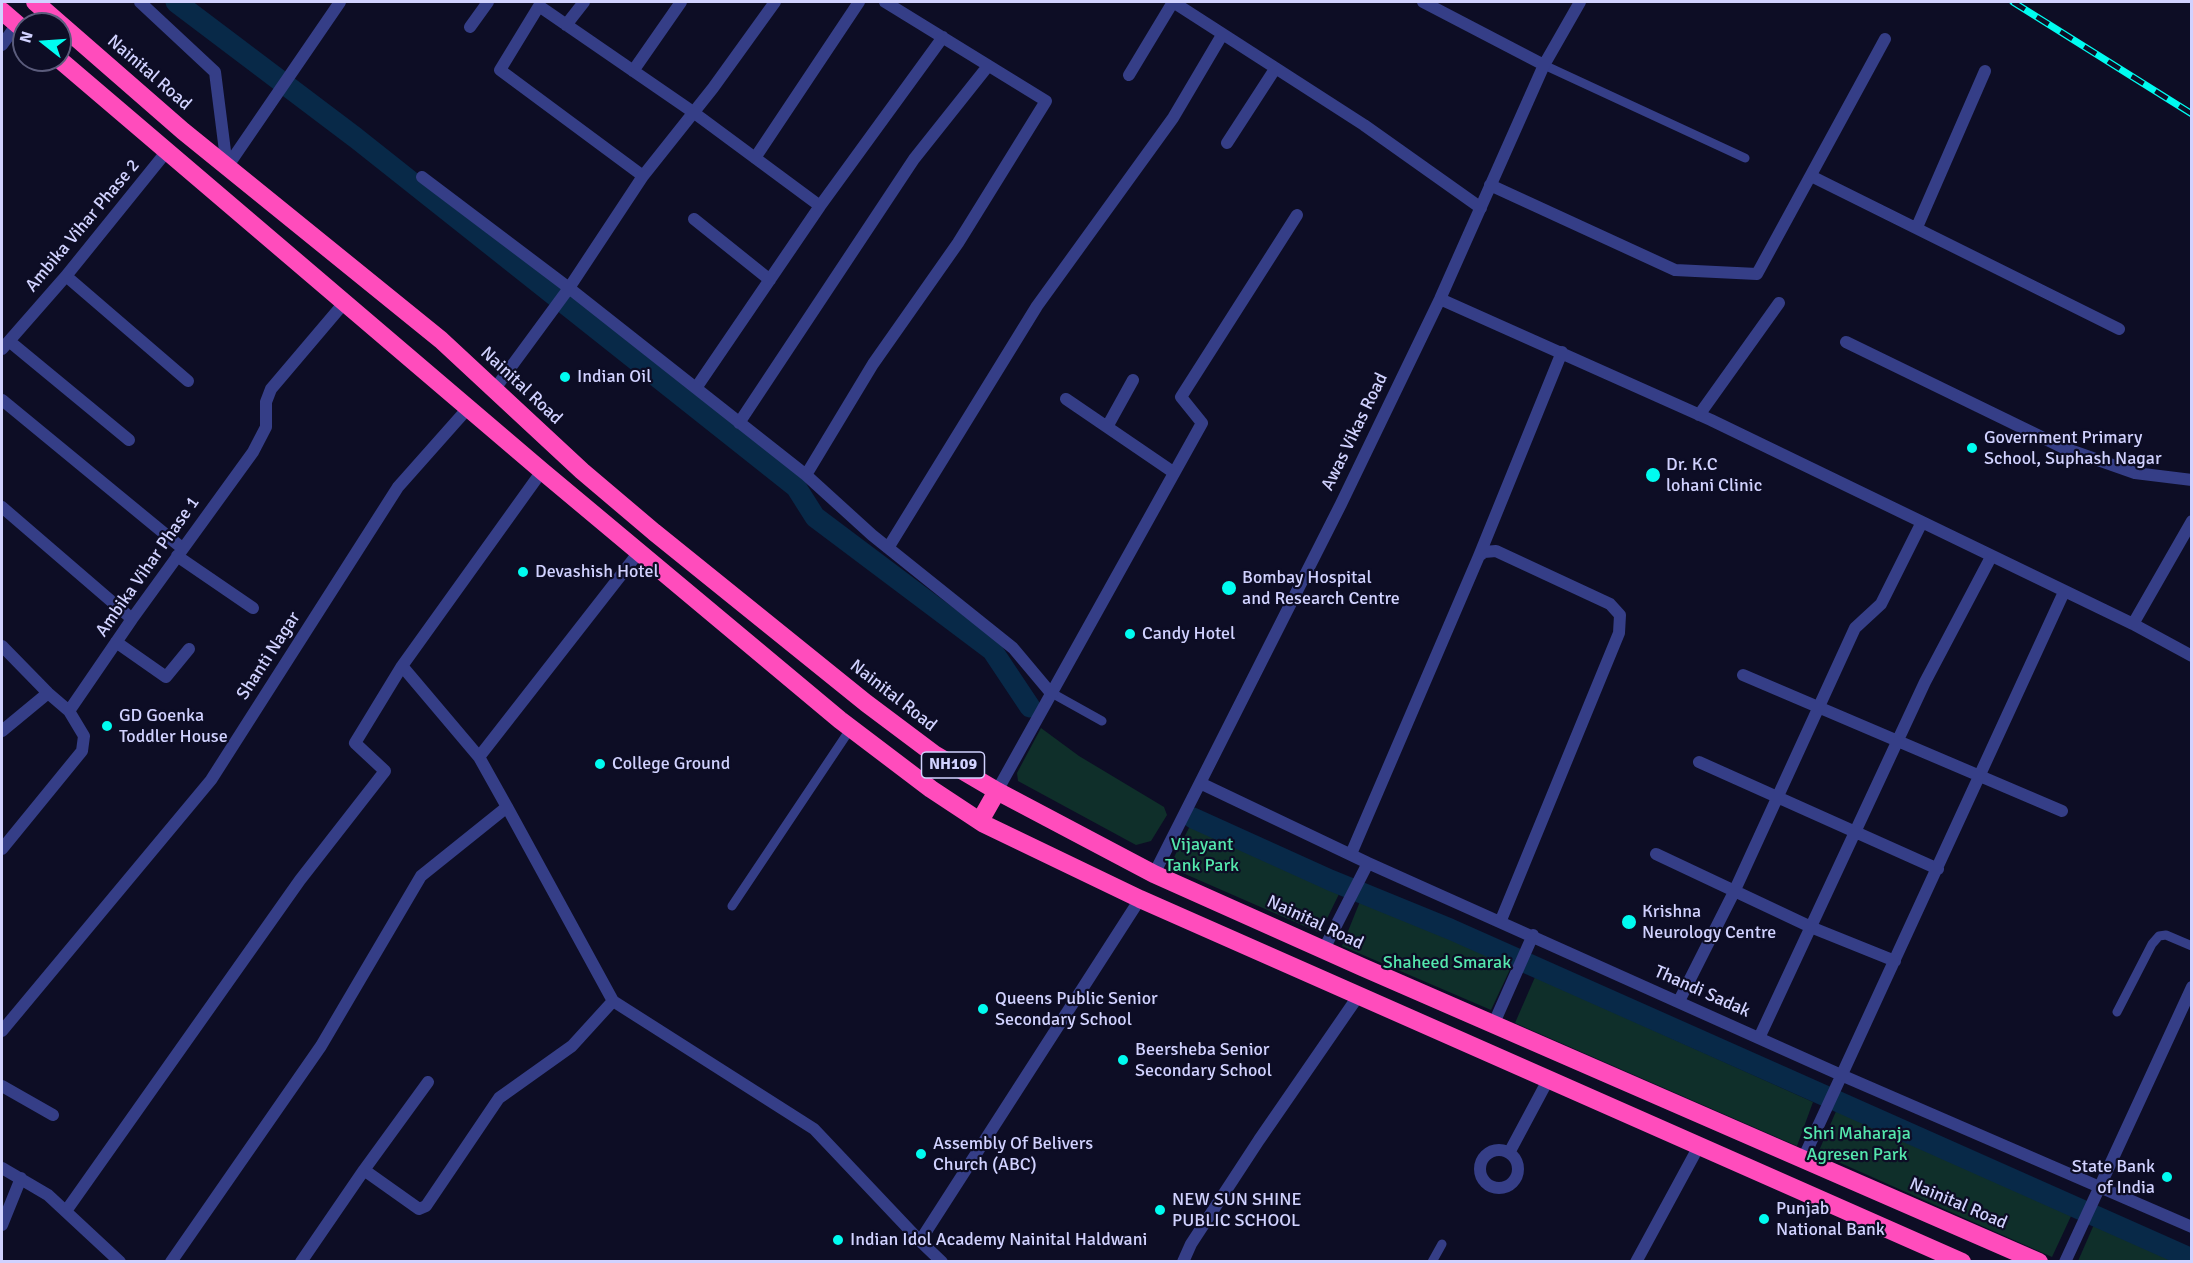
<!DOCTYPE html>
<style>
body{margin:0}
#map{position:relative;width:2193px;height:1263px;overflow:hidden;background:#0d0d25;font-family:Signika,sans-serif}
canvas{display:block}
.frame{position:absolute;inset:0;border:3px solid #d1d2ff;pointer-events:none}
.north{position:absolute;left:12px;top:12px;width:60px;height:60px;box-sizing:border-box;background:#0d0d25;border:2px solid #5b5c7c;border-radius:50%;rotate:287deg;font-size:16px;font-weight:700;line-height:24px;text-align:center;color:#d1d2ff}
.north::after{content:'';display:block;margin:auto;width:21px;height:27px;background:#00fcf0;clip-path:polygon(50% 0,100% 100%,50% 72%,0 100%)}
</style>
<div id="map">
<canvas width="2193" height="1263"></canvas>
<div class="frame"></div>
<div class="north">N</div>
</div>
<script>
const g = document.querySelector('canvas').getContext('2d');
g.lineJoin = 'round';
function fill(path, color) {
  g.fillStyle = color;
  g.fill(path, 'evenodd');
}
function poly(rows) {
  const path = new Path2D();
  for (const r of rows) {
    if (r.length === 3) {
      path.moveTo(r[0] + r[2], r[1]);
      path.arc(r[0], r[1], r[2], 0, 2 * Math.PI);
      continue;
    }
    path.moveTo(r[0], r[1]);
    for (let i = 2; i < r.length; i += 2) path.lineTo(r[i], r[i + 1]);
  }
  return path;
}
function trace(path, color, width, dash) {
  g.strokeStyle = color;
  g.lineWidth = width;
  g.lineCap = dash ? 'butt' : 'round';
  g.setLineDash(dash || []);
  g.stroke(path);
}
function write(font, color, halo, rows, align = 'center') {
  g.font = font + ' Signika,sans-serif';
  g.lineWidth = 4.5;
  g.setLineDash([]);
  g.textBaseline = 'middle';
  g.strokeStyle = halo;
  g.fillStyle = color;
  for (const [text, x, y, turn = 0] of rows) {
    g.save();
    g.translate(x, y);
    g.rotate((+turn || 0) * Math.PI / 180);
    g.textAlign = isNaN(turn) ? turn : align;
    if (halo) g.strokeText(text, 0, 0);
    g.fillText(text, 0, 0);
    g.restore();
  }
}
fill(poly([
 [1041,728,1079,756,1164,807,1167,815,1151,841,1136,845,1018,781,1017,773],
 [1191,824,1339,894,1320,933,1169,867],
 [1361,899,1513,963,1491,1010,1342,946],
 [1535,977,1813,1102,1797,1146,1515,1023],
 [1837,1109,2072,1214,2052,1257,1818,1153],
 [2099,1213,2191,1253,2191,1261,2078,1261]
]), '#0f2f2a');
trace(poly([
 [176,2,356,138,796,487,815,517,992,650,1030,707],
 [1193,818,1330,880,1450,929,2192,1259]
]), '#082948', 21);
trace(poly([
 [1544,65,1745,158],
 [1050,692,1102,721],
 [732,906,851,728],
 [2117,1012,2152,944,2159,936,2166,935,2192,946],
 [1432,1262,1442,1244]
]), '#353e87', 9);
trace(poly([
 [140,2,215,72,227,167],
 [1173,2,1364,125,1481,208],
 [1423,2,1544,65],
 [566,25,584,2],
 [470,27,488,2],
 [2,45,17,24],
 [633,71,681,2],
 [1129,75,1173,2],
 [1227,143,1275,69],
 [755,158,859,2],
 [227,167,340,2],
 [643,176,500,70,539,6,693,112,820,206],
 [1811,176,2119,329],
 [422,177,569,288,806,475,872,535,1013,648,1050,692],
 [1490,185,1675,270,1757,274,1885,39],
 [694,219,770,280],
 [1917,227,1985,71],
 [66,276,188,381],
 [1440,299,1711,420,2133,624,2192,656],
 [9,341,129,440],
 [1846,342,2064,448,2135,473,2192,480],
 [2,349,66,276,167,151],
 [696,388,820,206,943,37],
 [494,390,569,288,643,176,713,88,775,2],
 [1066,399,1173,472],
 [2,400,182,548],
 [1699,415,1779,303],
 [739,423,914,159,988,66],
 [1107,427,1133,380],
 [806,475,873,364,958,243,1046,101,885,2],
 [2,507,132,619],
 [888,548,1037,306,1173,118,1222,35],
 [177,556,253,608],
 [1479,556,1484,552,1496,551,1610,604,1620,615,1619,633,1501,920],
 [2133,624,2192,521],
 [116,642,166,677,189,649],
 [2,646,48,693,69,711],
 [402,666,542,471],
 [1743,675,2062,811],
 [2,731,48,693],
 [1699,762,1938,869],
 [1200,783,1368,863,1841,1075,2192,1227],
 [997,791,1202,423,1181,397,1297,215],
 [507,807,613,1001,814,1129,920,1241,1140,899],
 [2,849,82,751,84,736,69,711,132,619,253,452,266,427,266,402,271,389,344,303],
 [1351,854,1479,556,1562,352],
 [1656,854,1813,928,1895,961],
 [1154,874,1341,504,1440,299,1544,65,1580,2],
 [1324,949,1368,863],
 [1679,1001,1734,892,1855,628,1881,604,1921,524],
 [1494,1023,1533,935],
 [2,1031,211,780,398,487,469,407],
 [1759,1038,1925,682,1991,557],
 [2,1086,53,1115],
 [1499,1169,19],
 [1509,1153,1548,1080],
 [1803,1159,2064,592],
 [2,1168,48,1195,120,1262],
 [364,1170,428,1082],
 [66,1211,300,880,385,771,355,743,402,666,479,757],
 [2,1225,21,1178],
 [920,1241,942,1262],
 [171,1262,321,1046,421,876,507,807,479,757,639,552],
 [301,1262,364,1170,419,1209,426,1206,499,1098,572,1046,613,1001],
 [1183,1262,1191,1244,1259,1140,1359,995],
 [1636,1262,1699,1146],
 [2065,1262,2192,987]
]), '#353e87', 12);
trace(poly([
 [35,2,183,131,441,340,582,471,654,532,866,703,934,754,997,791,1154,874,1362,967,2039,1262],
 [2,11,24,30],
 [60,60,542,471,840,720,931,789,984,824,1140,899,1962,1262],
 [980,821,997,791]
]), '#ff4cbc', 18);
const rail = poly([
 [2013,2,2192,114]
]);
trace(rail, '#00fcf0', 7);
trace(rail, '#0d0d25', 4.5, [14]);
for (const [x, y, r, color] of [
 [565,377,6,"#00fcf0"],
 [1972,448,6,"#00fcf0"],
 [1653,475,8,"#00fcf0"],
 [523,572,6,"#00fcf0"],
 [1229,588,8,"#00fcf0"],
 [1130,634,6,"#00fcf0"],
 [107,726,6,"#00fcf0"],
 [600,764,6,"#00fcf0"],
 [1629,922,8,"#00fcf0"],
 [983,1009,6,"#00fcf0"],
 [1123,1060,6,"#00fcf0"],
 [921,1154,6,"#00fcf0"],
 [2167,1177,6,"#00fcf0"],
 [1160,1210,6,"#00fcf0"],
 [1764,1219,6,"#00fcf0"],
 [838,1240,6,"#00fcf0"]
]) {
  const dot = new Path2D();
  dot.arc(x, y, r, 0, 2 * Math.PI);
  g.fillStyle = color;
  g.fill(dot);
  trace(dot, '#0d0d25', 2);
}
for (const [x, y, w] of [
 [953,765,63]
]) {
  const box = new Path2D();
  box.roundRect(x - w / 2, y - 13, w, 26, 4.5);
  g.fillStyle = '#0d0d25';
  g.fill(box);
  trace(box, '#d1d2ff', 1.5);
}
write('bold 16px', '#d1d2ff', null, [
 ["NH109",953,765]
]);
write('18px', '#d1d2ff', '#0d0d25', [
 ["Nainital Road",149,73,41],
 ["Ambika Vihar Phase 2",83,226,-50],
 ["Nainital Road",521,386,43],
 ["Awas Vikas Road",1355,432,-64],
 ["Ambika Vihar Phase 1",148,567,-55],
 ["Shanti Nagar",269,656,-57],
 ["Nainital Road",893,696,38],
 ["Nainital Road",1315,923,25],
 ["Thandi Sadak",1702,992,24],
 ["Nainital Road",1958,1204,23]
]);
write('18px', '#d1d2ff', '#0d0d25', [
 ["Indian Oil",577,377],
 ["Government Primary",1984,438],
 ["School, Suphash Nagar",1984,459],
 ["Dr. K.C",1666,465],
 ["lohani Clinic",1666,486],
 ["Devashish Hotel",535,572],
 ["Bombay Hospital",1242,578],
 ["and Research Centre",1242,599],
 ["Candy Hotel",1142,634],
 ["GD Goenka",119,716],
 ["Toddler House",119,737],
 ["College Ground",612,764],
 ["Krishna",1642,912],
 ["Neurology Centre",1642,933],
 ["Queens Public Senior",995,999],
 ["Secondary School",995,1020],
 ["Beersheba Senior",1135,1050],
 ["Secondary School",1135,1071],
 ["Assembly Of Belivers",933,1144],
 ["Church (ABC)",933,1165],
 ["State Bank",2155,1167,"right"],
 ["of India",2155,1188,"right"],
 ["NEW SUN SHINE",1172,1200],
 ["PUBLIC SCHOOL",1172,1221],
 ["Punjab",1776,1209],
 ["National Bank",1776,1230],
 ["Indian Idol Academy Nainital Haldwani",850,1240]
], 'left');
write('18px', '#54e7ad', '#0d0d25', [
 ["Vijayant",1202,845],
 ["Tank Park",1202,866],
 ["Shaheed Smarak",1447,963],
 ["Shri Maharaja",1857,1134],
 ["Agresen Park",1857,1155]
]);
</script>
